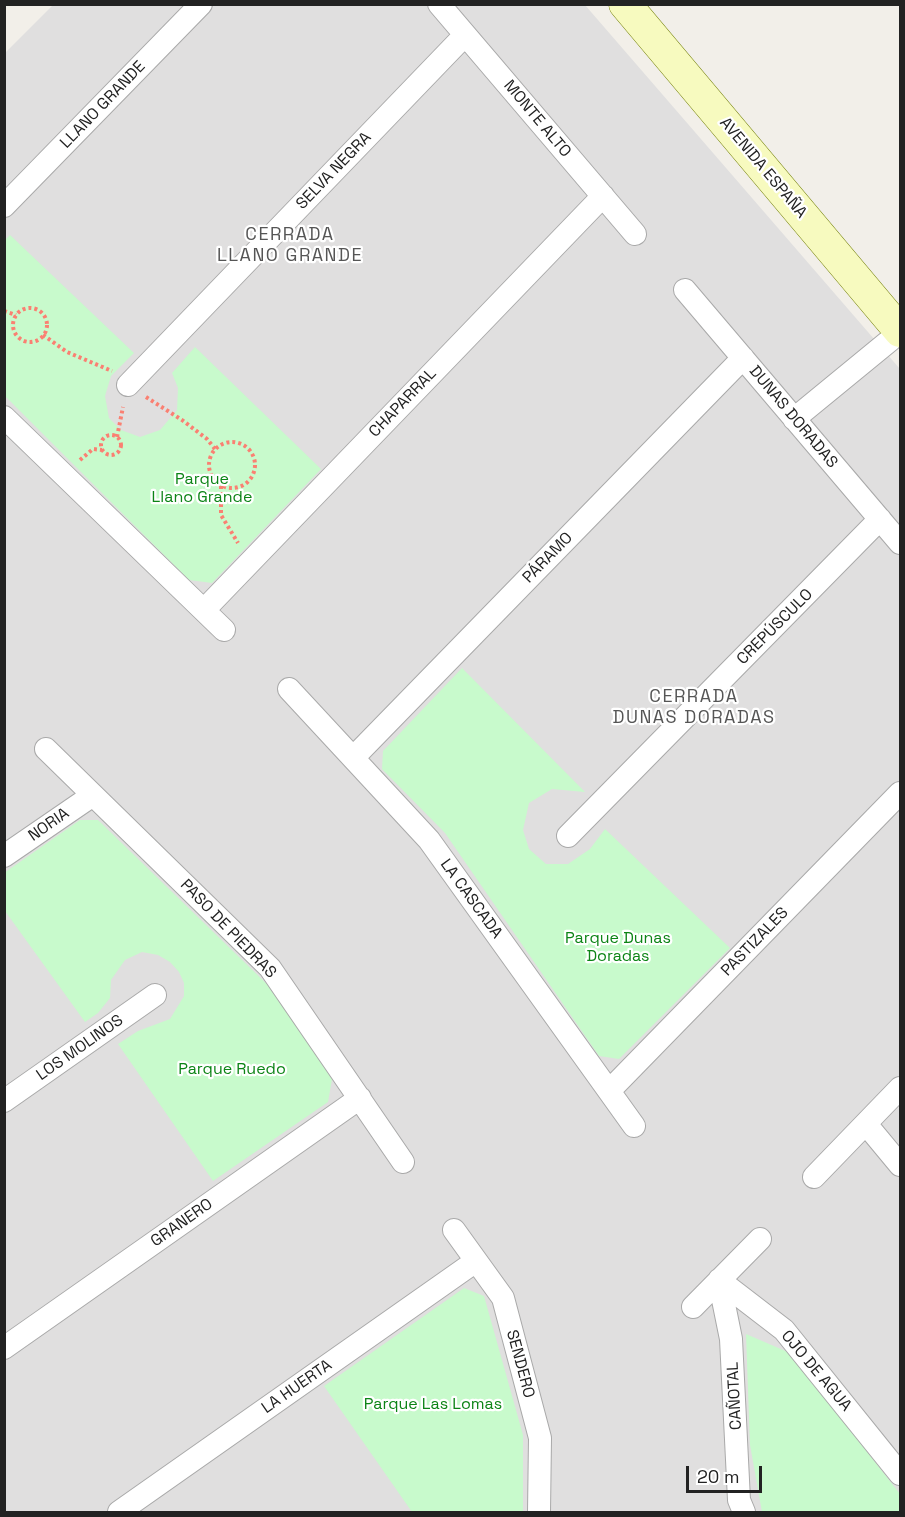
<!DOCTYPE html>
<meta charset="utf-8">
<style>
body{margin:0}
#map{position:relative;width:905px;height:1517px;overflow:hidden;background:#f2efe9;font-family:"Space Grotesk",sans-serif}
canvas{display:block}
.frame{position:absolute;inset:0;border:6px solid #222;pointer-events:none}
.scale{position:absolute;left:686px;top:1466px;width:76px;height:27px;box-sizing:border-box;border:3px solid #222;border-top:0;padding-left:8px;font-size:18px;line-height:21px;white-space:nowrap;color:#222;-webkit-text-stroke:4px #fff;paint-order:stroke}
</style>
<div id="map">
<canvas width="905" height="1517"></canvas>
<div class="frame"></div>
<div class="scale">20 m</div>
</div>
<script>
const g = document.querySelector('canvas').getContext('2d');
g.lineJoin = 'round';
function fill(path, color) {
  g.fillStyle = color;
  g.fill(path, 'evenodd');
}
function poly(rows) {
  const path = new Path2D();
  for (const r of rows) {
    if (r.length === 3) {
      path.moveTo(r[0] + r[2], r[1]);
      path.arc(r[0], r[1], r[2], 0, 2 * Math.PI);
      continue;
    }
    path.moveTo(r[0], r[1]);
    for (let i = 2; i < r.length; i += 2) path.lineTo(r[i], r[i + 1]);
  }
  return path;
}
function trace(path, color, width, dash) {
  g.strokeStyle = color;
  g.lineWidth = width;
  g.lineCap = dash ? 'butt' : 'round';
  g.setLineDash(dash || []);
  g.stroke(path);
}
function write(font, color, halo, rows, align = 'center') {
  g.font = font + ' "Space Grotesk",sans-serif';
  g.lineWidth = 4.5;
  g.setLineDash([]);
  g.textBaseline = 'middle';
  g.strokeStyle = halo;
  g.fillStyle = color;
  for (const [text, x, y, turn = 0] of rows) {
    g.save();
    g.translate(x, y);
    g.rotate((+turn || 0) * Math.PI / 180);
    g.textAlign = isNaN(turn) ? turn : align;
    if (halo) g.strokeText(text, 0, 0);
    g.fillText(text, 0, 0);
    g.restore();
  }
}
fill(poly([
 [53,5,585,5,900,369,900,1512,5,1512,5,53]
]), '#e0dfdf');
fill(poly([
 [10,235,134,353,111,376,105,396,109,418,121,430,140,437,160,430,177,410,178,388,172,373,195,347,321,469,212,583,189,580,5,396,4,241],
 [462,668,585,792,552,789,529,803,523,830,529,849,546,864,568,864,590,849,605,829,730,948,619,1059,599,1056,445,833,382,769,383,751],
 [80,820,98,820,274,991,332,1079,328,1102,213,1181,118,1044,138,1031,170,1019,184,996,184,983,179,972,170,962,158,955,142,952,125,960,111,980,110,998,98,1013,85,1022,5,911,4,873],
 [464,1288,484,1296,523,1435,523,1512,412,1512,324,1386],
 [746,1334,790,1353,900,1494,900,1512,762,1512,750,1445]
]), '#c8facc');
const minor = poly([
 [439,4,635,234],
 [4,206,201,4],
 [685,290,900,543],
 [128,385,465,35],
 [4,417,224,630],
 [794,419,900,332],
 [204,610,603,196],
 [289,689,429,840,634,1126],
 [46,749,270,968,403,1162],
 [353,758,743,358],
 [568,836,880,519],
 [4,856,93,795],
 [609,1091,900,793],
 [4,1101,155,995],
 [866,1124,900,1165],
 [814,1177,900,1088],
 [454,1230,503,1298,540,1438,539,1512],
 [719,1280,784,1330,900,1474],
 [719,1280,731,1339,739,1500,744,1512],
 [693,1307,760,1239],
 [4,1348,360,1098],
 [119,1512,476,1261]
]);
const secondary = poly([
 [625,4,900,331]
]);
trace(minor, '#a9a9a9', 24);
trace(secondary, '#707d05', 33);
trace(poly([
 [30,325,17],
 [4,311,16,315],
 [43,335,67,352,112,371],
 [146,397,182,420,207,439,215,449],
 [111,445,10],
 [117,437,123,407],
 [232,465,23],
 [80,460,93,449,102,450],
 [221,486,221,515,238,543]
]), '#fa8072', 4, [3, 3]);
trace(minor, '#fff', 22);
trace(secondary, '#f7fabf', 32);
write('16px', '#222', '#fff', [
 ["LLANO GRANDE",103,105,-46],
 ["MONTE ALTO",537,119,50],
 ["AVENIDA ESPAÑA",763,168,50],
 ["SELVA NEGRA",334,171,-46],
 ["CHAPARRAL",403,403,-46],
 ["DUNAS DORADAS",793,417,50],
 ["PÁRAMO",548,558,-46],
 ["CREPÚSCULO",775,627,-45],
 ["NORIA",49,825,-35],
 ["LA CASCADA",471,899,54],
 ["PASO DE PIEDRAS",228,929,46],
 ["PASTIZALES",755,942,-46],
 ["LOS MOLINOS",80,1048,-35],
 ["GRANERO",182,1223,-35],
 ["SENDERO",520,1364,75],
 ["OJO DE AGUA",816,1371,50],
 ["LA HUERTA",297,1387,-35],
 ["CAÑOTAL",735,1396,-93]
]);
write('16px', '#0c8416', '#fff', [
 ["Parque",202,480],
 ["Llano Grande",202,498],
 ["Parque Dunas",618,939],
 ["Doradas",618,957],
 ["Parque Ruedo",232,1070],
 ["Parque Las Lomas",433,1405]
]);
g.letterSpacing = '1.5px';
write('18px', '#555', '#fff', [
 ["CERRADA",290,235],
 ["LLANO GRANDE",290,256],
 ["CERRADA",694,697],
 ["DUNAS DORADAS",694,718]
]);
g.letterSpacing = '0px';
</script>
